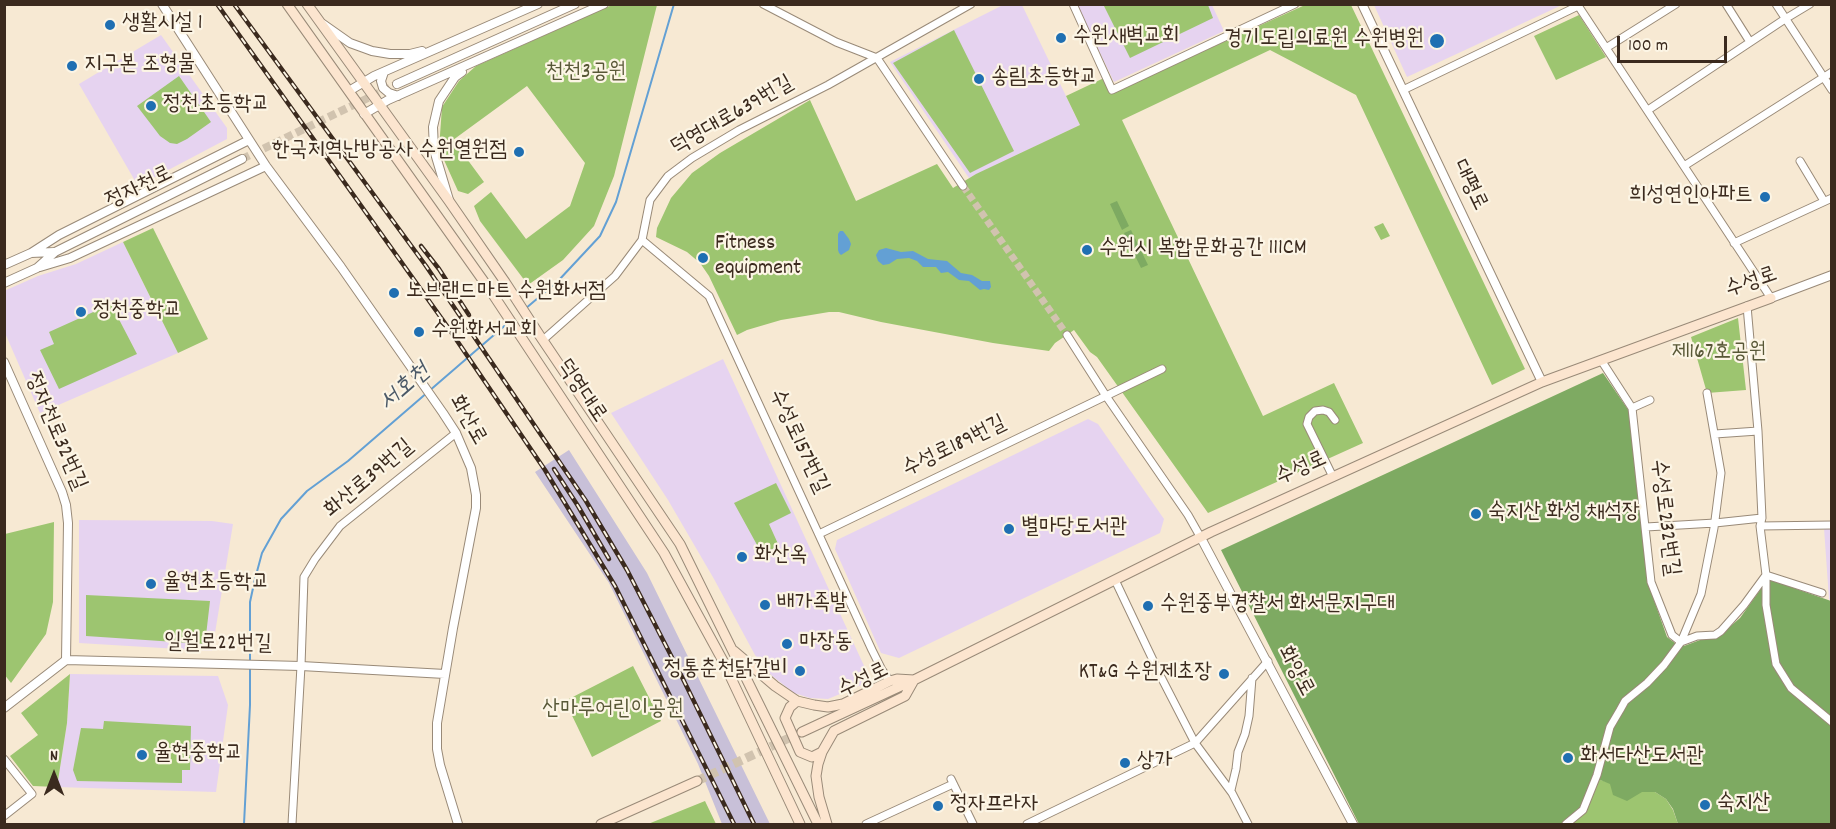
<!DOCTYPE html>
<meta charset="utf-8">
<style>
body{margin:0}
#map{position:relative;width:1836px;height:829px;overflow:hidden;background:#f7e9d3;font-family:Dekko,sans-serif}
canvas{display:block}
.frame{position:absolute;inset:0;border:6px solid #3b2a1e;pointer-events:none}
.north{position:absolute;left:24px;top:745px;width:60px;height:60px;-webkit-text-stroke:4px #fcf5e5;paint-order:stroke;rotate:0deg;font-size:16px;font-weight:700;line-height:24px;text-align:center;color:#3b2a1e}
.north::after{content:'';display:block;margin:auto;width:21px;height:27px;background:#3b2a1e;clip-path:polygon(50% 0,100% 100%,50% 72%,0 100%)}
.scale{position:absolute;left:1617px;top:36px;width:110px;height:27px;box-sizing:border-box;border:3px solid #3b2a1e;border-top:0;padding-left:8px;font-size:18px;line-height:21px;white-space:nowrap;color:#3b2a1e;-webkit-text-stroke:4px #fcf5e5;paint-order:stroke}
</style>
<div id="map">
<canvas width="1836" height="829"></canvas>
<div class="frame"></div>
<div class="north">N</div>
<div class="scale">100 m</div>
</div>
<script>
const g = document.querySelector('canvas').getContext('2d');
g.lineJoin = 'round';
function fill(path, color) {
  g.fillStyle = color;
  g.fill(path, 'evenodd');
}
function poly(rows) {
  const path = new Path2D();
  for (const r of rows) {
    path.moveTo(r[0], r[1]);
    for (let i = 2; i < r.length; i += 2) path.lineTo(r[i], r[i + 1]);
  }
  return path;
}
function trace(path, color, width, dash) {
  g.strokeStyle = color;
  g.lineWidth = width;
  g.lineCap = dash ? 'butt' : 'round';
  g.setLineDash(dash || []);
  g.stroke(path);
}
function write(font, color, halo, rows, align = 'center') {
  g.font = font + ' Dekko,"Poor Story",sans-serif';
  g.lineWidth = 4.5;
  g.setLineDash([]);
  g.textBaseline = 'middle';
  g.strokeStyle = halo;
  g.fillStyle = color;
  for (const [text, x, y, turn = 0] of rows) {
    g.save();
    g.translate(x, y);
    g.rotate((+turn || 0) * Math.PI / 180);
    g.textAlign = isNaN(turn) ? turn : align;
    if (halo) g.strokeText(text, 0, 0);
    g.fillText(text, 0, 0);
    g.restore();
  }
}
fill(poly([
 [1003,5,1022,5,1080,125,969,178,890,62],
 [1077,5,1212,5,1224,31,1114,82],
 [1374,5,1562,5,1407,77],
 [161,35,227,128,227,139,138,186,79,84],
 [123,242,178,353,40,413,5,333,4,291,38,276,76,264],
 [723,359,871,681,828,699,810,698,794,693,771,675,755,655,714,579,668,500,611,413],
 [1088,419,1098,424,1164,519,1160,533,899,658,881,653,835,549,837,540],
 [79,520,212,521,233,524,212,651,79,643],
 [1824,528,1831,528,1831,601,1829,599],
 [70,674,218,676,228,705,216,792,57,787,67,723]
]), '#e6d3f0');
fill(poly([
 [569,450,647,573,770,824,722,824,698,764,609,583,535,472]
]), '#c8c0d8');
fill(poly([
 [612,5,657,5,614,176,594,226,563,260,528,285,480,221,474,206,491,192,526,239,570,206,585,163,527,86,453,140,484,182,468,194,458,191,439,149,442,107,459,81,476,66],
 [1107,5,1208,5,1213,18,1130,58,1104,6],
 [1305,5,1351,5,1525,369,1492,385,1356,95,1270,50,1122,120,1263,416,1334,383,1363,443,1208,513,1097,357,1090,352,1074,330,1055,343,1049,351,993,343,881,322,839,312,829,312,781,320,747,330,737,335,709,276,700,263,687,252,656,237,657,228,671,198,692,173,720,153,810,100,856,201,937,164,953,188,976,174,1080,125,1066,96,1104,78,1111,93],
 [1579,15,1606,57,1556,80,1534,36],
 [954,30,1014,151,970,173,893,63],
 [179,76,211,122,187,139,177,144,170,143,160,136,137,106],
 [1383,223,1390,236,1381,240,1374,227],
 [153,228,208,339,178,353,123,242],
 [111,304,137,354,59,389,40,350,54,344,49,332],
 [1738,318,1746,390,1707,393,1691,337],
 [776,483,791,513,769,524,779,546,762,554,734,503],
 [54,522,53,602,46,634,11,683,4,674,5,534],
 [86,595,210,601,205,644,86,636],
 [633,666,661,721,592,757,565,701],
 [70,674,67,723,57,787,33,786,10,756,38,735,21,713],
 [104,721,191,726,190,770,182,770,182,783,77,781,73,770,81,728,103,729],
 [1597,779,1642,792,1655,792,1666,799,1673,810,1678,824,1568,824],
 [705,801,716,824,648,824]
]), '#9dc570');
fill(poly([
 [1117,201,1129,226,1122,230,1110,204],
 [1131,230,1148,265,1141,268,1124,233],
 [1603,373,1629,411,1648,583,1667,637,1675,643,1684,646,1700,640,1717,638,1740,618,1768,579,1831,601,1831,824,1678,824,1673,809,1666,799,1655,792,1642,792,1627,801,1613,795,1610,784,1598,779,1585,810,1568,824,1359,824,1221,550]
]), '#7eaa62');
fill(poly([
 [840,231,843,231,849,239,851,244,849,250,841,255,839,253,838,250,838,234],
 [886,248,901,252,913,251,928,259,947,261,961,273,972,275,982,281,990,281,991,287,989,290,984,289,980,290,969,281,959,280,948,272,941,273,936,267,923,267,917,261,909,258,897,259,889,264,883,265,878,261,876,255,879,250]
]), '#63a0d4');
trace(poly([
 [525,309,558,281,600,236,616,202,674,4],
 [250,661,250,602,255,579,262,553,281,519,307,491,348,461,509,322],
 [244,824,250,705,250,667]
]), '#63a0d4', 2);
trace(poly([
 [963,186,1067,335]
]), '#d1c3af', 7, [7, 3.5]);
trace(poly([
 [242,159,397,84]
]), '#d1c3af', 8, [8, 4]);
trace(poly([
 [697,781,802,732]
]), '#d1c3af', 9, [9, 4.5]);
const minor = poly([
 [763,4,836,42,877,58],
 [1073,4,1112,90,1295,4],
 [1577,4,1771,298],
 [1726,4,1750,42],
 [1776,4,1832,90],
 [1606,48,1676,4],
 [877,58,963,186],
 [1403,90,1578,6],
 [1648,110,1785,19,1810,4],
 [1800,161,1824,201],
 [1684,166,1832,72],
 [642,240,709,296,872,650,882,670,890,681],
 [1734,243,1832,198],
 [1747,306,1758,431,1762,518,1760,526,1766,575,1766,605,1776,664,1791,688,1832,722],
 [1067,335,1106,396,1188,515,1201,538],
 [543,340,615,276,642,240,650,200,668,176,692,158,739,130,828,85,971,4],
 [1601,360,1632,408,1651,582,1672,635,1681,642],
 [1632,408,1650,400],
 [1715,434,1758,431],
 [1333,477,1307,424,1309,417,1315,411,1323,410,1329,412,1335,420],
 [1760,526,1832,525],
 [1646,527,1715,523,1762,518],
 [819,534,1162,369],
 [1115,580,1161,677,1195,743,1232,793,1248,824],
 [1681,642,1697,636,1715,635,1721,631,1744,605,1766,575,1822,593],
 [4,759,32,794,4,816],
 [951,779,973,824],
 [1231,790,1236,769,1238,752,1245,734,1249,716,1252,678],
 [292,824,301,666,304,577,315,559,340,526,456,433],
 [866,824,953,784],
 [1027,824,1195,743,1268,661],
 [1566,824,1583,810,1597,775,1610,727,1620,710,1625,701,1647,683,1664,665,1681,642,1701,594,1714,528,1721,473,1707,393]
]);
const tertiary = poly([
 [162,4,266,166,341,267,443,413,456,433,471,468,476,495,476,508,453,628,437,723,437,749,440,765,458,824],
 [1362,4,1542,382],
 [323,24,350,43,372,51,390,54,410,54,422,51],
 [384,72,381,81,383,88,389,93,398,96],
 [397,84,575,4],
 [349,91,374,76,538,4],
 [364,114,388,100,604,4],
 [449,200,434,150,433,127,439,101,455,77,462,72],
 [31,253,59,235,249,140],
 [4,265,31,253,54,252],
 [40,267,70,258,266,166],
 [4,283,37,268,55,252,242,159],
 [1771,298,1832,275],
 [4,362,62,492,66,505,68,523,66,660],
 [1201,538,1353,824],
 [4,708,66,660,301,666,445,674]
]);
const secondary = poly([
 [287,4,492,293,664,553,723,661,800,824],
 [307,4,449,201,505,282,540,336,680,544,818,824],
 [734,651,775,686,797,701,814,705,828,707,843,704,890,681,897,679,914,680,905,696,834,731,822,752,818,764,816,776,819,797,827,824],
 [797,701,790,707,785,718,800,752,812,757,822,752],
 [802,732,914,680,1211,532,1542,382,1771,298],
 [601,824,697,781]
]);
trace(minor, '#998a78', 9);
trace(tertiary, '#998a78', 10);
trace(secondary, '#998a78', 11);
trace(minor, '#fff', 7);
trace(tertiary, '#fff', 8);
trace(secondary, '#fce5cf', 9);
const rail = poly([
 [217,4,447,326,545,470,615,586,734,824],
 [234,4,426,266,586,501,627,570,682,677,754,824],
 [421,246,439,269,469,315],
 [554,469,578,506,609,559]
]);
trace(rail, '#3b2a1e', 4.5);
trace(rail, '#fcf5e5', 2, [7]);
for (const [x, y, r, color] of [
 [110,25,6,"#1f6fb2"],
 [1061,38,6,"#1f6fb2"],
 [1437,41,8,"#1f6fb2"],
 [72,66,6,"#1f6fb2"],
 [979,79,6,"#1f6fb2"],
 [151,106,6,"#1f6fb2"],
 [519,152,6,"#1f6fb2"],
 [1765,197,6,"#1f6fb2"],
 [1087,250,6,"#1f6fb2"],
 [703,258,6,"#1f6fb2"],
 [394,293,6,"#1f6fb2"],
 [81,312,6,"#1f6fb2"],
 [419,332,6,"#1f6fb2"],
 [1476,514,6,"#1f6fb2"],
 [1009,529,6,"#1f6fb2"],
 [742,557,6,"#1f6fb2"],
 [151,584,6,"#1f6fb2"],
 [765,605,6,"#1f6fb2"],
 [1148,606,6,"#1f6fb2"],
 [787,644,6,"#1f6fb2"],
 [800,671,6,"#1f6fb2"],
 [1224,674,6,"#1f6fb2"],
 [142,755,6,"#1f6fb2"],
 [1568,758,6,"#1f6fb2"],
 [1125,763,6,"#1f6fb2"],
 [1705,805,6,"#1f6fb2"],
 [938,806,6,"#1f6fb2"]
]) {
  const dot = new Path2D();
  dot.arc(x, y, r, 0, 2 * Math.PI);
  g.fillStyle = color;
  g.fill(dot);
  trace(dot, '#fcf5e5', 2);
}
write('22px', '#3b2a1e', '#fcf5e5', [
 ["생활시설 1",122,25],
 ["수원새벽교회",1073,38],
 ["경기도립의료원 수원병원",1424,41,"right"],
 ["지구본 조형물",84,66],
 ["송림초등학교",991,79],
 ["정천초등학교",163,106],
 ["한국지역난방공사 수원열원점",507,152,"right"],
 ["희성연인아파트",1753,197,"right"],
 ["Fitness",715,245],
 ["equipment",715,270],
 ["수원시 복합문화공간 111CM",1099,250],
 ["노브랜드마트 수원화서점",406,293],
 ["정천중학교",93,312],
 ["수원화서교회",431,332],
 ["숙지산 화성 채석장",1488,514],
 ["별마당도서관",1021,529],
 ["화산옥",754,557],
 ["율현초등학교",163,584],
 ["배가족발",777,605],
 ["수원중부경찰서 화서문지구대",1160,606],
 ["마장동",799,644],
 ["정통춘천닭갈비",788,671,"right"],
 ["KT&G 수원제초장",1212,674,"right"],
 ["율현중학교",154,755],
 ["화서다산도서관",1580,758],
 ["상가",1137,763],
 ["숙지산",1717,805],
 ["정자프라자",950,806]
], 'left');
write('22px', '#585837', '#fcf5e5', [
 ["천천3공원",586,74],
 ["제167호공원",1719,354],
 ["산마루어린이공원",613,711]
]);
write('22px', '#3b2a1e', '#fcf5e5', [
 ["덕영대로639번길",733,117,-30],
 ["대평로",1468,186,64],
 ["정자천로",140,189,-26],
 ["수성로",1752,284,-19],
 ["덕영대로",580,392,56],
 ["화산로",466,421,60],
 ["정자천로32번길",54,432,67],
 ["수성로157번길",797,442,65],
 ["수성로189번길",955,448,-26],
 ["수성로",1302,470,-24],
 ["화산로39번길",370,480,-40],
 ["수성로232번길",1663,518,83],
 ["일월로22번길",218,645,1],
 ["화양로",1294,672,62],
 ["수성로",864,682,-26]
]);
write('italic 24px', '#4b5967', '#fcf5e5', [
 ["서호천",406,389,-41]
]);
</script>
